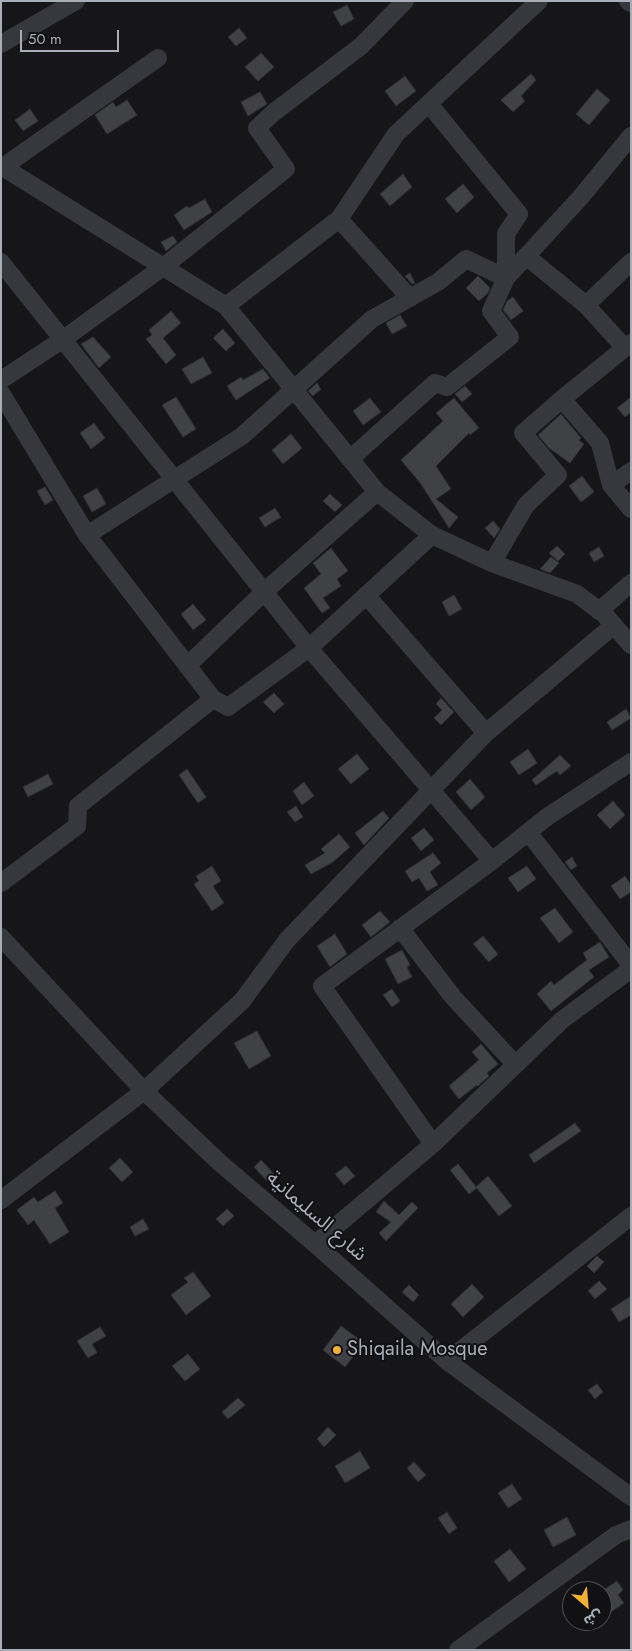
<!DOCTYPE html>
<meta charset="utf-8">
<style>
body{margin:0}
#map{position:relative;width:632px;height:1651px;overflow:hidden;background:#161618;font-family:Jost,"Noto Sans Arabic",sans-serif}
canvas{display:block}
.frame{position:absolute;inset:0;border:2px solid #a8adb8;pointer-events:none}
.north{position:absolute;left:562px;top:1581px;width:50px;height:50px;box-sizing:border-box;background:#111113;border:1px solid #4d4f55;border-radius:50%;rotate:153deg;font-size:14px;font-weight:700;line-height:20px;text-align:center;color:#a8adb8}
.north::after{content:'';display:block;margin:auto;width:18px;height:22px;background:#f2b134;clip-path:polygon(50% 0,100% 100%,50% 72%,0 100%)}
.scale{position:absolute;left:20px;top:30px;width:99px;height:22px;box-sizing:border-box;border:2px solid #a8adb8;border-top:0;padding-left:6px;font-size:15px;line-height:18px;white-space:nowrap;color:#a8adb8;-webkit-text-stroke:4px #111113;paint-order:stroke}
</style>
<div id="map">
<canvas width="632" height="1651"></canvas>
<div class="frame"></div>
<div class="north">ش</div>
<div class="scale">50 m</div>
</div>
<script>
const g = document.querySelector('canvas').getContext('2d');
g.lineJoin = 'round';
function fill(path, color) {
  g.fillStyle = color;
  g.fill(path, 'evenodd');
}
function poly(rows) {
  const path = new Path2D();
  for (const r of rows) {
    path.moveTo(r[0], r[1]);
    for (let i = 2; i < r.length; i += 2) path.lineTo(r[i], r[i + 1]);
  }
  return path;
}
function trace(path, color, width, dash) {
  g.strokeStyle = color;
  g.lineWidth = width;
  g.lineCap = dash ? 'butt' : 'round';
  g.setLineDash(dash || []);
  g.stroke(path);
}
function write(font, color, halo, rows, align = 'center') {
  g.font = font + ' Jost,"Noto Sans Arabic",sans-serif';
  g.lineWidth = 4;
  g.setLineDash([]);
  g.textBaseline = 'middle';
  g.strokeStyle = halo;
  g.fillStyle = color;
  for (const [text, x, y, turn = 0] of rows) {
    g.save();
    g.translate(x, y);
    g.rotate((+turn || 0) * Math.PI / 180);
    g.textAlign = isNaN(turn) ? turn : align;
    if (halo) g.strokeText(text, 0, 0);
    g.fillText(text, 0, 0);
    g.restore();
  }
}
const building = poly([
 [347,5,354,19,341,26,333,12,347,5],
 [239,28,247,38,236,46,228,37,239,28],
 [261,53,274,67,258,81,245,67,261,53],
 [531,74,536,80,521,96,525,101,513,112,501,100,531,74],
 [405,76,416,91,396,106,385,91,405,76],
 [597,89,610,100,589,125,576,114,597,89],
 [260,92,267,104,248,116,241,102,260,92],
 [127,100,137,115,107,134,95,115,113,102,116,107,127,100],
 [30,109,38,121,23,131,15,120,30,109],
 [403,174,412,187,390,206,380,194,403,174],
 [463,184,474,197,457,213,445,199,463,184],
 [205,199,212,212,184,230,174,215,187,206,189,208,205,199],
 [173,236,177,242,166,251,161,242,173,236],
 [410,273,415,283,412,284,405,276,410,273],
 [478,276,490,288,488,293,479,301,466,288,478,276],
 [513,297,523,311,511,320,503,310,507,301,513,297],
 [171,311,181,323,163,338,176,355,166,364,146,339,152,335,149,330,171,311],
 [400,315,407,326,392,334,386,323,400,315],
 [223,329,235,343,226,351,213,338,223,329],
 [93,337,111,357,99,368,81,344,93,337],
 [203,357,212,373,191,384,182,369,203,357],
 [263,369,270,378,236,400,227,386,241,377,243,380,263,369],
 [317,383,321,389,313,396,308,391,317,383],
 [465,386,472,394,462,402,455,394,465,386],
 [176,397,196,429,183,437,162,405,176,397],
 [631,397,631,412,625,417,617,408,631,397],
 [370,398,381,412,363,425,353,411,370,398],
 [454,398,479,428,470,435,469,433,436,466,451,489,436,499,458,517,449,528,421,484,401,460,443,421,436,413,454,398],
 [561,414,581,438,579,440,584,444,570,463,549,448,538,435,561,414],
 [94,423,105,438,91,449,80,433,94,423],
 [291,434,302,448,283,464,272,450,291,434],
 [582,476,594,492,581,502,569,486,582,476],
 [45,487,53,500,45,505,37,491,45,487],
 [97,488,106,504,92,512,83,496,97,488],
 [330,494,342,505,335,512,323,501,330,494],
 [275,508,281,517,265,527,259,518,275,508],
 [493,521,500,529,494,538,485,528,493,521],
 [557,546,565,554,558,561,549,553,557,546],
 [599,547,604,556,594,562,589,553,599,547],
 [331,548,348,571,337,579,341,586,323,598,330,608,322,613,304,588,321,574,313,563,331,548],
 [551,557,559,563,550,573,540,569,551,557],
 [454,595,462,609,449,616,442,602,454,595],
 [193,604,206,620,193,630,181,614,193,604],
 [274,693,284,704,274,713,263,702,274,693],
 [441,698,454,712,441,725,434,718,442,710,436,704,441,698],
 [626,709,631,718,612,730,607,722,626,709],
 [528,749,537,763,519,775,510,762,528,749],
 [357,754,369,769,351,784,338,769,357,754],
 [560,755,571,766,560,775,557,771,536,785,532,780,560,755],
 [187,769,206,797,198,803,179,775,187,769],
 [48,774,53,784,28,797,23,787,48,774],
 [470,779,485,797,471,810,456,792,470,779],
 [304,782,314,796,302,805,293,791,304,782],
 [613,801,625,815,610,829,597,815,613,801],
 [296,806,303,817,295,822,287,812,296,806],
 [383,811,389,818,364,845,355,833,383,811],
 [424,828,434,840,421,851,411,838,424,828],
 [339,834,350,847,333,862,311,874,305,865,325,853,321,849,339,834],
 [433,853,441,863,430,872,438,885,427,891,419,878,412,882,405,871,433,853],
 [572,857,577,866,571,870,565,862,572,857],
 [212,866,221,881,213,886,224,903,212,911,194,884,199,881,196,876,212,866],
 [527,866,536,879,518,892,508,878,527,866],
 [625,876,631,885,631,892,620,899,611,886,625,876],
 [555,908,573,932,559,943,540,918,555,908],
 [380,911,390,922,371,937,362,925,380,911],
 [335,934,347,954,330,967,317,946,335,934],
 [483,936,498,954,489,962,473,944,483,936],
 [600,942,609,957,589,970,594,977,551,1011,537,994,551,981,554,985,587,960,583,953,600,942],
 [402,950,410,965,407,967,412,977,398,984,385,959,402,950],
 [392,989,400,1001,392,1007,383,995,392,989],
 [257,1031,271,1056,249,1069,234,1043,257,1031],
 [481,1044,498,1064,487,1073,489,1076,478,1086,477,1085,459,1099,449,1086,479,1060,472,1052,481,1044],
 [575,1123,581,1131,534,1163,529,1155,575,1123],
 [120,1158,133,1172,122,1182,109,1168,120,1158],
 [261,1160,274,1174,267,1181,254,1167,261,1160],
 [458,1164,477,1188,469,1194,450,1170,458,1164],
 [346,1166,355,1176,344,1185,335,1174,346,1166],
 [488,1176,512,1206,499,1216,476,1187,488,1176],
 [55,1191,63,1203,55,1208,69,1232,50,1244,34,1220,28,1225,17,1210,34,1197,38,1202,55,1191],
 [384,1201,399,1215,412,1202,418,1208,386,1241,379,1233,391,1222,376,1212,384,1201],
 [227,1209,234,1216,223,1226,216,1219,227,1209],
 [143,1219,149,1229,135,1236,130,1227,143,1219],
 [597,1256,604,1262,594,1273,587,1266,597,1256],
 [193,1272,211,1296,186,1315,171,1295,188,1282,184,1278,193,1272],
 [599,1281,607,1289,595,1299,588,1291,599,1281],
 [472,1284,484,1297,463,1317,451,1304,472,1284],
 [409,1285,419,1295,413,1302,402,1292,409,1285],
 [631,1296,631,1315,619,1322,611,1309,631,1296],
 [341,1326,364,1343,345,1367,323,1350,341,1326],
 [100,1327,106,1336,92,1344,97,1353,88,1358,77,1341,100,1327],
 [188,1354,200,1369,185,1381,172,1366,188,1354],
 [597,1384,603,1392,595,1399,588,1390,597,1384],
 [238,1398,245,1405,228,1419,222,1412,238,1398],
 [328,1427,336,1435,324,1447,317,1439,328,1427],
 [360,1451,370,1468,345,1483,335,1466,360,1451],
 [414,1462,426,1475,418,1482,407,1468,414,1462],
 [512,1484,522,1499,508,1508,498,1493,512,1484],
 [447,1512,457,1528,449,1534,438,1518,447,1512],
 [567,1517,576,1535,553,1547,544,1530,567,1517],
 [510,1549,526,1569,509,1582,494,1561,510,1549],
 [617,1581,623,1590,618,1595,624,1603,602,1618,602,1591,617,1581]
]);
fill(building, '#404145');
trace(building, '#303034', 1);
trace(poly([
 [628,1,631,3],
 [1,44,76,1],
 [1,166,226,306,377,492,432,535,492,563,577,594,604,614,631,645],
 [3,167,158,58],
 [339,219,410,298],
 [526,256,586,305],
 [1,262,309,648,492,861,547,817,631,762],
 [226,306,339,219,396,134,539,1],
 [631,343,562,399,600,443,611,485,631,509],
 [625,348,586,305,631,262],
 [1,380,62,340,163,267,286,169,257,128,273,113,361,46,405,1],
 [1,393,87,535,213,699],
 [350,459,435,383,447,387,510,337,491,311,506,278,506,234,519,214,429,104],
 [611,485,631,471],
 [87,535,242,436,372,319,438,282,466,259,506,278,580,198,631,136],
 [492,563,526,505,558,475,523,433,562,399],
 [366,595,486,733],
 [599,611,631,583],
 [187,666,264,592,377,492],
 [528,832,631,965],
 [1,883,77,826,78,806,213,699,228,707,309,648,432,535],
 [400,928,453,997,515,1064],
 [1,937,144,1091,219,1162,315,1244,447,1361,631,1497],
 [433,1144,562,1020,631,969],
 [1,1200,144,1091,242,1001,287,940,486,733,614,625],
 [315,1244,433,1144,322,986,492,861],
 [447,1361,631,1216],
 [458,1650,616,1535,631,1529]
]), '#37383d', 18);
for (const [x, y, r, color] of [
 [337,1350,5,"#f2b134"]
]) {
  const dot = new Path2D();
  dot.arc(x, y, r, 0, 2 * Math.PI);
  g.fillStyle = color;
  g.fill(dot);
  trace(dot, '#111113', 2);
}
write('20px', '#a8adb8', '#111113', [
 ["شارع السليمانية",316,1217,41]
]);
write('20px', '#a8adb8', '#111113', [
 ["Shiqaila Mosque",347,1350]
], 'left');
</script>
